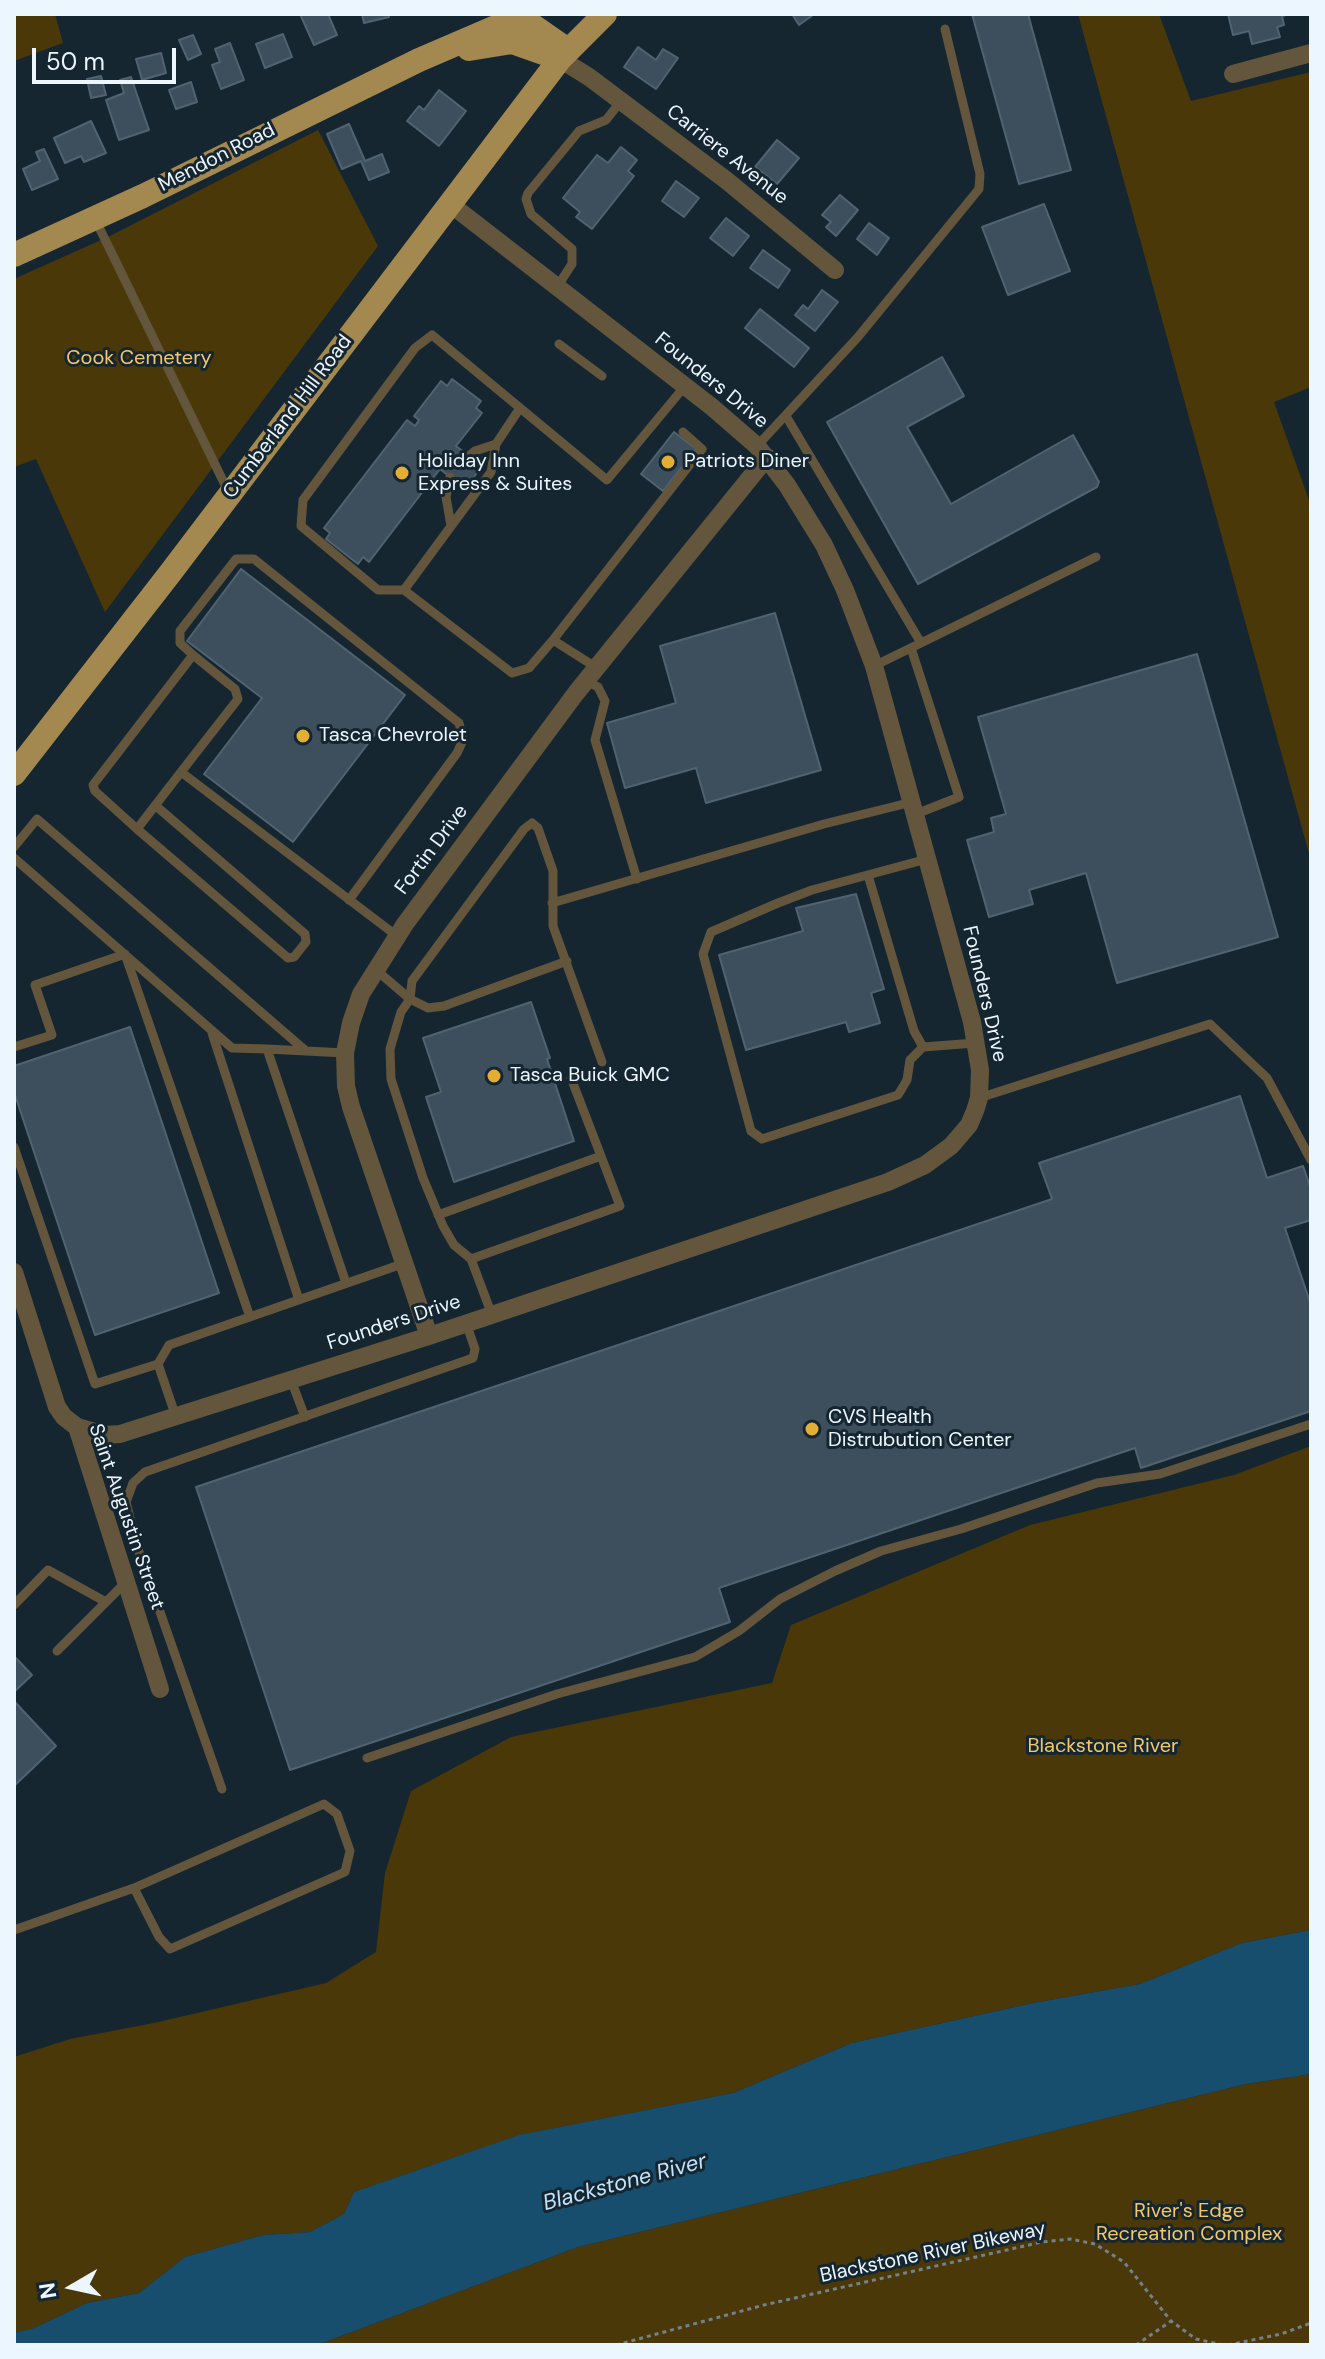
<!DOCTYPE html>
<style>
body{margin:0}
#map{position:relative;width:1325px;height:2359px;overflow:hidden;background:#152631;font-family:"DM Sans",sans-serif}
canvas{display:block}
.frame{position:absolute;inset:0;border:16px solid #ebf6fe;pointer-events:none}
.north{position:absolute;left:32px;top:2247px;width:80px;height:80px;-webkit-text-stroke:6px #152631;paint-order:stroke;rotate:261deg;font-size:22px;font-weight:700;line-height:32px;text-align:center;color:#ebf6fe}
.north::after{content:'';display:block;margin:auto;width:28px;height:36px;background:#ebf6fe;clip-path:polygon(50% 0,100% 100%,50% 72%,0 100%)}
.scale{position:absolute;left:32px;top:48px;width:144px;height:36px;box-sizing:border-box;border:4px solid #ebf6fe;border-top:0;padding-left:10px;font-size:24px;line-height:28px;white-space:nowrap;color:#ebf6fe;-webkit-text-stroke:6px #152631;paint-order:stroke}
</style>
<div id="map">
<canvas width="1325" height="2359"></canvas>
<div class="frame"></div>
<div class="north">N</div>
<div class="scale">50 m</div>
</div>
<script>
const g = document.querySelector('canvas').getContext('2d');
g.lineJoin = 'round';
function fill(path, color) {
  g.fillStyle = color;
  g.fill(path, 'evenodd');
}
function poly(rows) {
  const path = new Path2D();
  for (const r of rows) {
    path.moveTo(r[0], r[1]);
    for (let i = 2; i < r.length; i += 2) path.lineTo(r[i], r[i + 1]);
  }
  return path;
}
function trace(path, color, width, dash) {
  g.strokeStyle = color;
  g.lineWidth = width;
  g.lineCap = dash ? 'butt' : 'round';
  g.setLineDash(dash || []);
  g.stroke(path);
}
function write(font, color, halo, rows, align = 'center') {
  g.font = font + ' "DM Sans",sans-serif';
  g.lineWidth = 6;
  g.setLineDash([]);
  g.textBaseline = 'middle';
  g.strokeStyle = halo;
  g.fillStyle = color;
  for (const [text, x, y, turn = 0] of rows) {
    g.save();
    g.translate(x, y);
    g.rotate((+turn || 0) * Math.PI / 180);
    g.textAlign = isNaN(turn) ? turn : align;
    if (halo) g.strokeText(text, 0, 0);
    g.fillText(text, 0, 0);
    g.restore();
  }
}
fill(poly([
 [14,14,55,14,63,43,14,61],
 [1078,14,1159,14,1191,101,1311,72,1311,387,1274,402,1311,506,1311,861],
 [318,130,378,246,105,612,36,459,14,467,14,279,110,236],
 [1311,1446,1311,1930,1242,1943,1140,1984,1033,2003,852,2043,733,2093,520,2135,354,2192,344,2214,310,2232,263,2235,185,2257,139,2293,87,2303,34,2328,14,2333,14,2057,70,2039,154,2023,326,1983,376,1952,385,1873,411,1791,511,1737,772,1683,791,1625,1030,1525,1234,1475],
 [1311,2074,1311,2345,317,2345,578,2247,1246,2084]
]), '#4b3809');
fill(poly([
 [1311,1930,1311,2074,1246,2084,578,2247,317,2345,14,2345,14,2333,34,2328,87,2303,139,2293,185,2257,263,2235,310,2232,344,2214,354,2192,519,2135,733,2093,852,2043,1033,2003,1140,1984,1242,1943]
]), '#184e6d');
const building = poly([
 [300,14,328,14,337,35,314,45,300,14],
 [362,14,388,14,389,17,364,23,362,14],
 [792,14,812,14,813,15,799,25,792,14],
 [972,14,1028,14,1071,170,1019,184,972,14],
 [1228,14,1291,14,1282,16,1284,25,1277,27,1280,37,1252,44,1249,31,1233,35,1228,14],
 [283,34,292,57,265,68,256,44,283,34],
 [193,35,201,54,188,60,179,40,193,35],
 [230,43,244,80,221,89,212,65,220,62,215,49,230,43],
 [638,47,656,60,663,49,678,58,656,89,624,67,638,47],
 [161,53,166,73,142,80,136,59,161,53],
 [101,76,106,95,91,98,87,79,101,76],
 [131,77,149,130,119,140,106,100,124,93,120,80,131,77],
 [191,82,197,102,176,109,169,90,191,82],
 [439,90,466,111,439,146,407,121,419,106,424,110,439,90],
 [91,121,106,153,84,162,81,156,65,163,54,138,91,121],
 [349,124,365,161,382,154,389,172,369,180,361,161,342,169,327,134,349,124],
 [777,140,799,158,777,184,755,167,777,140],
 [621,147,637,160,628,171,634,176,592,229,576,217,580,212,563,198,597,155,608,163,621,147],
 [44,149,58,179,32,190,23,169,40,161,36,152,44,149],
 [676,181,699,198,684,217,662,201,676,181],
 [840,195,858,210,836,236,826,227,831,222,822,215,840,195],
 [1044,204,1070,271,1008,295,982,227,1044,204],
 [726,218,749,236,733,256,710,238,726,218],
 [869,223,889,238,877,255,857,239,869,223],
 [763,250,790,270,778,288,750,268,763,250],
 [822,290,838,302,815,331,795,315,803,305,808,309,822,290],
 [760,309,809,348,794,367,745,328,760,309],
 [942,357,964,396,907,427,951,504,1073,435,1099,482,1097,487,918,584,827,422,942,357],
 [452,379,481,401,476,408,482,413,456,446,482,466,465,489,440,469,369,562,363,557,358,564,326,539,330,533,324,528,407,420,415,426,419,420,414,416,441,381,447,386,452,379],
 [674,432,696,449,663,491,641,474,674,432],
 [241,569,405,695,293,842,204,774,262,698,187,641,241,569],
 [775,613,821,770,706,803,696,768,625,788,607,723,676,703,660,646,775,613],
 [1197,654,1278,937,1117,983,1086,873,1029,890,1033,904,989,917,967,840,994,832,991,818,1006,814,978,717,1197,654],
 [856,894,884,989,871,993,880,1023,849,1032,846,1022,746,1050,719,955,803,931,796,908,856,894],
 [531,1002,550,1058,547,1059,574,1141,454,1182,426,1097,441,1092,423,1038,531,1002],
 [130,1027,219,1293,95,1335,14,1092,14,1066,130,1027],
 [1240,1096,1267,1178,1303,1166,1311,1189,1311,1220,1285,1228,1311,1305,1311,1411,1141,1468,1135,1448,719,1588,730,1622,290,1770,196,1487,1052,1199,1039,1163,1240,1096],
 [14,1656,32,1675,14,1692,14,1656],
 [14,1701,56,1746,14,1786,14,1701]
]);
fill(building, '#3d4f5c');
trace(building, '#506371', 2);
trace(poly([
 [616,2345,764,2305,1042,2242,1070,2239,1095,2244,1124,2262,1171,2321,1196,2339,1223,2345],
 [1136,2345,1171,2321],
 [1228,2345,1281,2334,1311,2323]
]), '#72818a', 3, [4, 4]);
trace(poly([
 [95,219,229,493],
 [557,287,572,264,572,249,531,214,526,199,528,193,579,131,606,120,621,101],
 [559,344,602,376],
 [786,416,921,643],
 [757,446,858,337,979,189,980,174,945,29],
 [469,456,475,451,496,444],
 [450,477,446,497,451,526],
 [404,590,491,472,496,444,520,408],
 [553,640,702,449,683,432],
 [911,648,959,797,916,814],
 [193,655,180,643,180,631,236,559,254,559,459,723,463,740,457,753,349,900],
 [874,666,1096,557],
 [597,668,553,640,529,668,512,673,404,590,378,590,301,526,303,500,415,348,432,335,607,480,685,386],
 [586,681,598,687,605,701,595,740,637,879],
 [156,806,305,934,306,942,294,957,288,958,137,829,181,772,397,936],
 [137,829,95,791,93,785,193,655,235,689,238,699,181,772],
 [14,847,37,819,306,1051],
 [14,858,232,1048,267,1049],
 [927,859,812,890,778,903,711,932,703,954,751,1131,762,1139,898,1095,907,1080,910,1060,923,1047,975,1043],
 [868,875,914,1031,923,1047],
 [552,903,824,824,912,802],
 [375,969,410,999,428,1008,444,1006,567,961],
 [212,1033,299,1300],
 [14,1047,52,1035,35,985,125,954,250,1317],
 [345,1053,267,1049,346,1283],
 [571,1078,601,1156],
 [979,1098,1210,1024,1267,1078,1311,1160],
 [14,1147,95,1384,158,1364],
 [438,1215,601,1156,620,1206,471,1259],
 [492,1315,471,1259,454,1245,443,1226,423,1178,391,1079,390,1049,401,1012,410,999,412,981,524,829,532,823,538,828,553,871,553,926,602,1062],
 [291,1380,305,1417],
 [176,1417,158,1364,169,1345,405,1263],
 [14,1605,48,1570,106,1602],
 [57,1651,126,1582],
 [367,1758,557,1694,695,1657,739,1631,780,1599,835,1571,881,1551,961,1529,1097,1483,1160,1474,1311,1424],
 [222,1789,138,1549,126,1502,133,1483,145,1472,473,1358,475,1349,466,1323],
 [14,1930,134,1888,324,1804,337,1814,350,1851,345,1872,170,1949,159,1937,134,1888]
]), '#63563c', 9);
trace(poly([
 [560,59,589,77,726,180,835,270],
 [1233,74,1311,53],
 [14,1272,57,1407,64,1417,77,1427,160,1689],
 [429,1336,351,1107,346,1086,345,1053,351,1023,361,994,405,924,576,693,767,457],
 [77,1427,105,1435,120,1434,429,1336,888,1182,925,1165,951,1146,969,1125,975,1111,979,1098,980,1070,972,1022,874,666,845,590,824,545,787,485,757,446,712,407,449,203]
]), '#63563c', 18);
trace(poly([
 [511,20,532,25,568,50],
 [469,49,512,42,560,59],
 [14,255,143,196,419,60,526,14],
 [14,774,171,572,560,59,605,14]
]), '#a38850', 24);
for (const [x, y, r, color] of [
 [668,462,8,"#e3ae34"],
 [402,473,8,"#e3ae34"],
 [303,736,8,"#e3ae34"],
 [494,1076,8,"#e3ae34"],
 [812,1429,8,"#e3ae34"]
]) {
  const dot = new Path2D();
  dot.arc(x, y, r, 0, 2 * Math.PI);
  g.fillStyle = color;
  g.fill(dot);
  trace(dot, '#152631', 3);
}
write('20px', '#ebf6fe', '#152631', [
 ["Carriere Avenue",727,155,38],
 ["Mendon Road",217,158,-27],
 ["Founders Drive",711,381,39],
 ["Cumberland Hill Road",288,417,-53],
 ["Fortin Drive",432,850,-53],
 ["Founders Drive",984,994,77],
 ["Founders Drive",394,1323,-18],
 ["Saint Augustin Street",126,1517,71],
 ["Blackstone River Bikeway",933,2253,-12]
]);
write('20px', '#f4c767', '#152631', [
 ["Cook Cemetery",139,359],
 ["Blackstone River",1103,1747],
 ["River's Edge",1189,2212],
 ["Recreation Complex",1189,2235]
]);
write('20px', '#ebf6fe', '#152631', [
 ["Holiday Inn",418,462],
 ["Express & Suites",418,485],
 ["Patriots Diner",684,462],
 ["Tasca Chevrolet",319,736],
 ["Tasca Buick GMC",510,1076],
 ["CVS Health",828,1418],
 ["Distrubution Center",828,1441]
], 'left');
write('italic 22px', '#c1e4fc', '#152631', [
 ["Blackstone River",625,2183,-15]
]);
</script>
